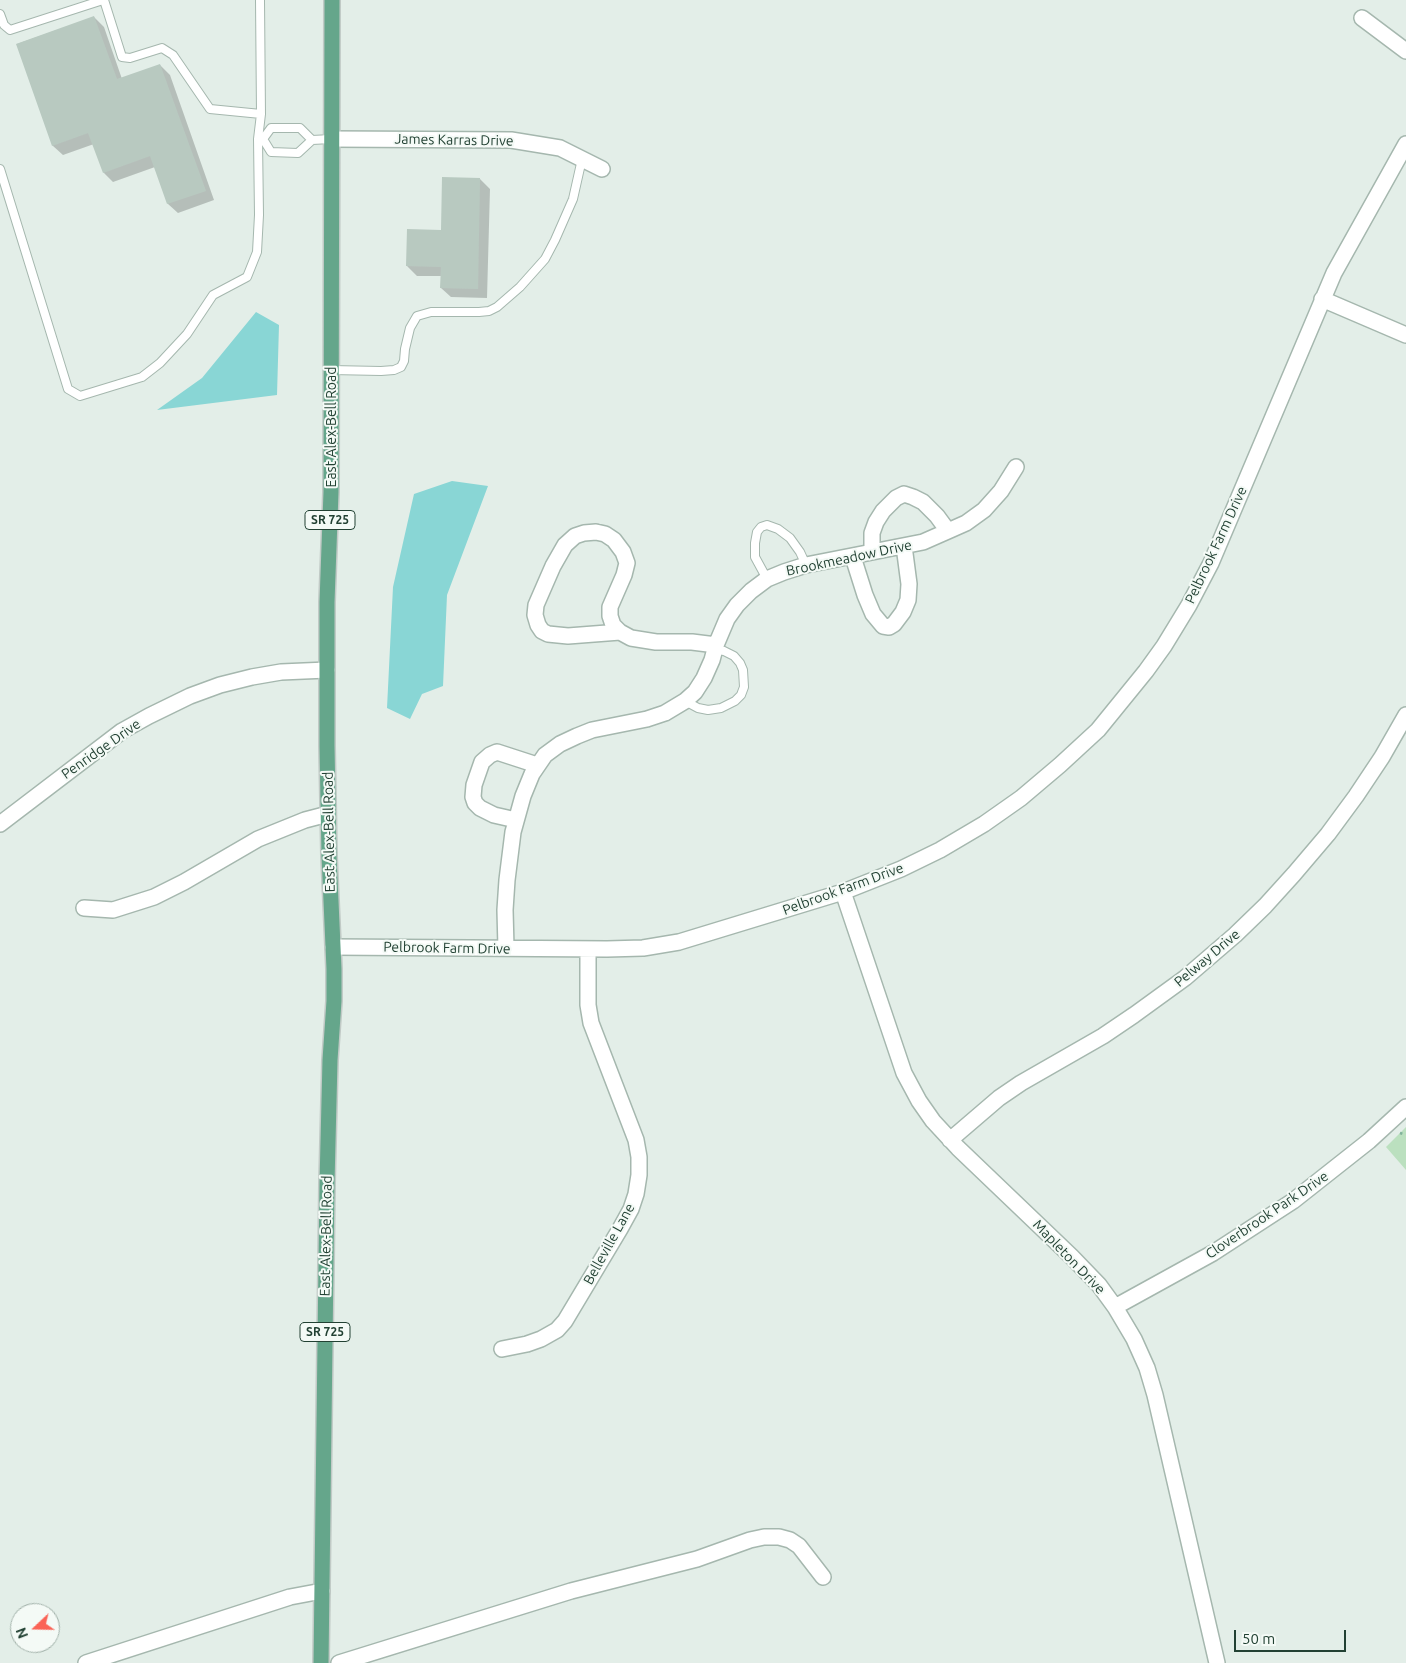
<!DOCTYPE html>
<style>
body{margin:0}
#map{position:relative;width:1406px;height:1663px;overflow:hidden;background:#e3eee8;font-family:Ubuntu,sans-serif}
canvas{display:block}
.north{position:absolute;left:10px;top:1603px;width:50px;height:50px;box-sizing:border-box;background:#f4faf6;border:1px solid #a0b0a8;border-radius:50%;rotate:249deg;font-size:14px;font-weight:700;line-height:20px;text-align:center;color:#224133}
.north::after{content:'';display:block;margin:auto;width:18px;height:22px;background:#fa6356;clip-path:polygon(50% 0,100% 100%,50% 72%,0 100%)}
.scale{position:absolute;left:1234px;top:1630px;width:112px;height:22px;box-sizing:border-box;border:2px solid #224133;border-top:0;padding-left:6px;font-size:15px;line-height:18px;white-space:nowrap;color:#224133;-webkit-text-stroke:4px #f4faf6;paint-order:stroke}
</style>
<div id="map">
<canvas width="1406" height="1663"></canvas>
<div class="north">N</div>
<div class="scale">50 m</div>
</div>
<script>
const g = document.querySelector('canvas').getContext('2d');
g.lineJoin = 'round';
function fill(path, color) {
  g.fillStyle = color;
  g.fill(path, 'evenodd');
}
function poly(rows) {
  const path = new Path2D();
  for (const r of rows) {
    path.moveTo(r[0], r[1]);
    for (let i = 2; i < r.length; i += 2) path.lineTo(r[i], r[i + 1]);
  }
  return path;
}
function trace(path, color, width, dash) {
  g.strokeStyle = color;
  g.lineWidth = width;
  g.lineCap = dash ? 'butt' : 'round';
  g.setLineDash(dash || []);
  g.stroke(path);
}
function write(font, color, halo, rows, align = 'center') {
  g.font = font + ' Ubuntu,sans-serif';
  g.lineWidth = 4;
  g.setLineDash([]);
  g.textBaseline = 'middle';
  g.strokeStyle = halo;
  g.fillStyle = color;
  for (const [text, x, y, turn = 0] of rows) {
    g.save();
    g.translate(x, y);
    g.rotate((+turn || 0) * Math.PI / 180);
    g.textAlign = isNaN(turn) ? turn : align;
    if (halo) g.strokeText(text, 0, 0);
    g.fillText(text, 0, 0);
    g.restore();
  }
}
fill(poly([
 [1406,1127,1406,1170,1386,1147]
]), '#bbe0bf');
fill(poly([
 [256,312,279,325,277,395,157,410,202,378],
 [452,481,488,486,447,595,443,686,422,694,410,719,387,708,393,587,414,494]
]), '#89d6d5');
fill(poly([
 [94,17,104,27,122,79,160,65,170,75,214,200,178,213,168,204,155,167,113,182,104,173,94,144,63,155,53,146,17,44],
 [480,179,490,189,487,298,451,297,441,288,442,276,417,276,407,266,443,231]
]), '#0003');
fill(poly([
 [94,16,117,79,160,64,206,191,167,204,150,156,103,173,88,133,52,146,16,44],
 [442,177,480,178,478,289,440,288,441,267,406,266,407,229,441,230]
]), '#b8c9c0');
const lane = poly([
 [260,0,261,114],
 [0,14,4,25,10,30,103,0],
 [263,139,271,152,298,153,312,140,331,139],
 [263,139,271,128,300,128,312,140],
 [0,169,68,389,80,396,142,377,160,363,187,334,213,295,247,277,257,252,259,215,258,139,261,114,210,109,173,55,162,48,130,58,122,57,104,0],
 [331,370,381,371,394,370,401,367,404,361,405,349,410,328,417,316,431,312,479,312,489,311,497,307,520,287,545,259,555,240,573,199,582,159],
 [767,579,755,557,755,543,757,532,761,527,767,525,778,529,790,538,800,552,806,565],
 [685,701,698,708,708,710,721,708,735,701,741,695,744,687,743,670,740,663,734,656,724,651,715,649]
]);
const street = poly([
 [1362,18,1406,51],
 [331,139,511,140,560,148,602,169],
 [1322,299,1406,335],
 [596,532,605,534,614,540,623,552,627,563,624,575,610,607,610,616,613,625,620,632,568,636,548,634,542,631,538,625,535,615,536,605,553,566,565,545,575,536,584,533,596,532],
 [872,552,872,533,876,522,883,511,896,498,904,494,913,497,923,502,937,516,948,531],
 [853,557,865,595,873,614,883,626,889,627,894,624,903,612,908,600,909,584,904,546],
 [620,632,631,638,656,642,692,642,716,645],
 [516,820,494,815,480,808,475,803,473,797,474,785,482,762,490,755,497,752,537,765],
 [0,824,122,731,149,716,190,696,220,685,252,677,281,672,327,670],
 [843,892,904,1073,919,1101,933,1121,958,1148,1072,1257,1099,1285,1115,1307,1134,1339,1147,1368,1155,1395,1217,1663],
 [84,908,113,910,154,897,184,882,258,839,305,820,328,814],
 [333,947,607,949,643,948,679,942,843,892,901,869,940,850,984,824,1021,798,1060,765,1098,730,1146,671,1164,646,1189,605,1211,563,1334,273,1406,144],
 [506,948,505,910,507,880,513,832,523,796,532,774,545,755,560,744,577,736,592,730,647,719,665,713,685,701,695,692,704,678,712,660,716,645,727,619,737,605,751,591,767,579,784,572,806,565,923,542,948,531,966,523,984,510,1001,491,1016,467],
 [950,1140,999,1098,1021,1083,1103,1036,1134,1015,1185,978,1235,935,1265,906,1294,874,1328,834,1356,796,1382,757,1406,715],
 [1115,1307,1213,1253,1293,1201,1369,1141,1406,1107],
 [502,1349,527,1344,541,1339,557,1330,565,1321,620,1229,631,1209,636,1194,639,1175,639,1157,636,1140,591,1023,588,1005,588,949],
 [86,1663,290,1597,322,1591],
 [339,1663,571,1591,697,1559,750,1540,764,1537,779,1537,790,1540,799,1546,823,1577]
]);
const primary = poly([
 [321,1663,327,1183,330,1060,334,1001,334,969,329,856,327,746,327,602,331,492,332,0]
]);
trace(lane, '#a5b7ae', 10);
trace(street, '#a5b7ae', 18);
trace(primary, '#c1cac6', 18);
trace(poly([
 [1400,1133,1406,1135]
]), '#82b39c', 2.5, [2.5, 4]);
trace(lane, '#fff', 8);
trace(street, '#fff', 15);
trace(primary, '#65a68b', 15);
for (const [x, y, w] of [
 [330,520,50],
 [325,1332,50]
]) {
  const box = new Path2D();
  box.roundRect(x - w / 2, y - 9.5, w, 19, 4);
  g.fillStyle = '#f4faf6';
  g.fill(box);
  trace(box, '#224133', 1);
}
write('bold 12px', '#224133', null, [
 ["SR 725",330,520],
 ["SR 725",325,1332]
]);
write('14px', '#224133', '#f4faf6', [
 ["James Karras Drive",454,140,1],
 ["East Alex-Bell Road",331,427,-90],
 ["Pelbrook Farm Drive",1216,545,-65],
 ["Brookmeadow Drive",849,558,-12],
 ["Penridge Drive",101,749,-35],
 ["East Alex-Bell Road",329,832,-91],
 ["Pelbrook Farm Drive",843,889,-20],
 ["Pelbrook Farm Drive",447,948,1],
 ["Pelway Drive",1207,958,-40],
 ["Cloverbrook Park Drive",1267,1215,-34],
 ["East Alex-Bell Road",326,1236,-89],
 ["Belleville Lane",609,1244,-61],
 ["Mapleton Drive",1069,1257,46]
]);
</script>
